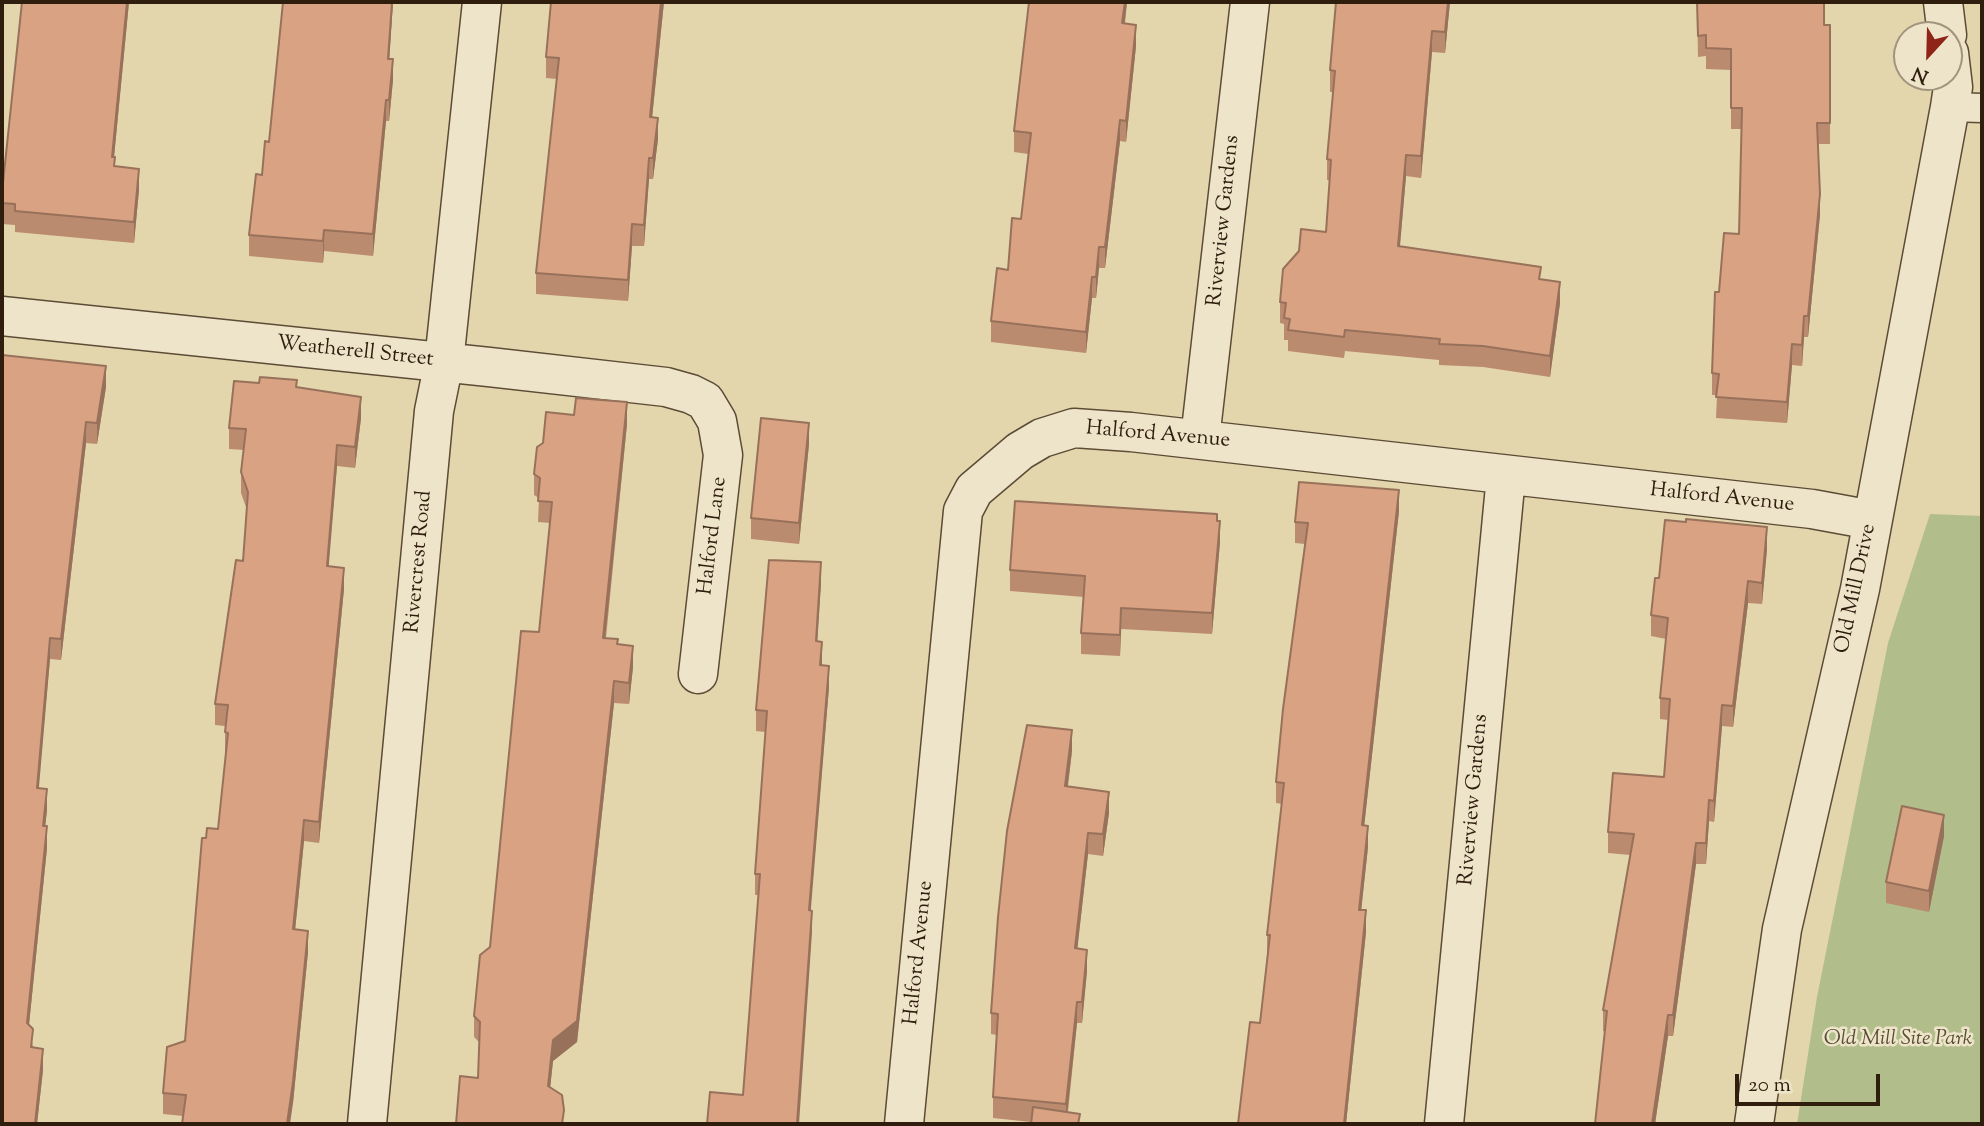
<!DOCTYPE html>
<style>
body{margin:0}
#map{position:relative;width:1984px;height:1126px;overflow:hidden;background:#e3d6ac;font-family:"Sorts Mill Goudy",serif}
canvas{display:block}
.frame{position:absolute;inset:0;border:4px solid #2f1d0e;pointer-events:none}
.north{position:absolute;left:1893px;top:21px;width:70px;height:70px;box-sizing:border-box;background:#ede4c9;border:2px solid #a1947e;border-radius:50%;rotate:202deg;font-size:19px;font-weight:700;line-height:28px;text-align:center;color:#2f1d0e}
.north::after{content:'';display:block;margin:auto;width:24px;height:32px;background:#8f2418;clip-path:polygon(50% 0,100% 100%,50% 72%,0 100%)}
.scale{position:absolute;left:1735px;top:1074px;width:145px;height:32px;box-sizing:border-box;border:4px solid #2f1d0e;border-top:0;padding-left:9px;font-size:21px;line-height:24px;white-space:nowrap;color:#2f1d0e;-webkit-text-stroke:5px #ede4c9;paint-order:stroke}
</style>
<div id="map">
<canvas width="1984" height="1126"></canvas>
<div class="frame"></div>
<div class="north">N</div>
<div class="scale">20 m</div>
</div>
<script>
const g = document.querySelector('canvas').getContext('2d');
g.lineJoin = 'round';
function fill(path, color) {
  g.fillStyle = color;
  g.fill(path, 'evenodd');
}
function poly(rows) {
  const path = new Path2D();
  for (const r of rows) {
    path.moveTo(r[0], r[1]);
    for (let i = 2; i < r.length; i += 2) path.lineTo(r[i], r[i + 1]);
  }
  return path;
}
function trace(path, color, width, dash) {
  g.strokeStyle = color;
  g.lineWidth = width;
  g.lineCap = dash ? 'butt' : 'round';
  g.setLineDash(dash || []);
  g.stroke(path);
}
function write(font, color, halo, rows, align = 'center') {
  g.font = font + ' "Sorts Mill Goudy",serif';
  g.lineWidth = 5;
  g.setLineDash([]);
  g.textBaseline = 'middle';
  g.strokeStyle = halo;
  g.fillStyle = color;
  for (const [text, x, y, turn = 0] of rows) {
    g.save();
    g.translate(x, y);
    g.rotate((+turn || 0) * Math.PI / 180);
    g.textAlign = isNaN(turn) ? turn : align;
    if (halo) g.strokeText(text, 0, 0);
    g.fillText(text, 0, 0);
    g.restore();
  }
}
fill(poly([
 [1930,514,1982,516,1982,1124,1797,1124,1817,997,1888,643]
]), '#b1be8b');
const service = poly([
 [1950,107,1982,108]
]);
const minor = poly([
 [1943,2,1947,35],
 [2,316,489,367,666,387,691,394,705,401,717,421,723,455,698,674],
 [1200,439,1250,2],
 [367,1124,434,411,444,362,482,2],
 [904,1124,963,511,974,490,1020,451,1042,438,1074,428,1131,432,1812,509,1872,520],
 [1444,1124,1506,476],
 [1754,1124,1782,929,1860,589,1950,107,1953,87,1949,53]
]);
trace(service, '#5c4b36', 31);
trace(minor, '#5c4b36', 41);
trace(service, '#ede4c9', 28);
trace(minor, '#ede4c9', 38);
fill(poly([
 [22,2,129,2,114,157,115,166,139,190,134,243,15,232,15,225,2,224,2,192],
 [283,2,393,2,389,59,393,80,389,121,386,121,373,256,324,251,323,263,249,256,249,235,269,142],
 [551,2,664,2,652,117,658,139,653,179,649,179,644,246,632,246,628,301,536,294,536,273,557,79,546,78,546,57],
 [1029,2,1127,2,1125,24,1136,46,1126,142,1120,141,1105,268,1099,268,1096,298,1092,298,1086,353,991,342,991,321,1008,270,1021,219,1028,154,1014,152,1014,131],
 [1450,2,1445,53,1432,52,1421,178,1406,176,1400,246,1541,279,1560,303,1550,377,1483,367,1439,365,1439,360,1345,351,1344,358,1288,351,1288,340,1284,340,1284,324,1280,323,1280,302,1326,232,1330,181,1327,180,1327,159,1333,92,1330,92,1330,70],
 [1697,2,1824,2,1824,25,1830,25,1830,144,1818,144,1820,215,1808,337,1804,337,1802,366,1792,365,1787,423,1716,418,1717,395,1712,395,1712,373,1719,292,1739,234,1742,129,1731,129,1731,70,1706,69,1706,56,1698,57],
 [2,355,106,387,97,444,86,443,61,660,50,659,38,789,47,810,45,826,47,848,29,1025,33,1047,43,1070,37,1124,2,1124],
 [297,387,361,418,355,468,337,466,328,566,344,589,319,843,304,841,295,930,308,952,293,1103,183,1116,163,1114,163,1093,185,1041,206,838,218,829,226,754,225,754,225,726,215,725,215,704,243,561,247,510,241,493,241,472,244,450,229,449,229,428],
 [627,424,606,638,618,644,633,667,629,704,614,703,577,1042,553,1061,550,1088,564,1124,478,1078,480,1043,474,1037,474,1016,490,947,539,632,550,523,538,522,539,498,534,495,534,474],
 [809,444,799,544,751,539,751,518],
 [1399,511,1364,826,1368,847,1361,910,1366,932,1346,1124,1238,1124,1260,1023,1267,956,1267,935,1282,804,1276,803,1276,782,1305,544,1295,543,1295,522],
 [1217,521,1220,542,1212,634,1121,629,1120,656,1081,654,1081,633,1084,597,1010,591,1010,570],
 [1767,549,1762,604,1748,603,1733,727,1722,726,1714,822,1709,821,1706,864,1696,864,1673,1036,1668,1036,1655,1124,1595,1124,1605,1032,1603,1031,1603,1010,1630,855,1608,853,1608,832,1664,777,1668,720,1660,719,1660,698,1666,639,1651,636,1651,615,1659,578],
 [821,583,817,642,822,665,829,687,810,911,812,932,758,895,755,895,755,874,765,732,756,731,756,710],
 [1072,751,1068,786,1109,813,1103,856,1088,854,1077,949,1087,971,1082,1023,1077,1023,1068,1112,1080,1124,1031,1122,993,1118,993,1097,997,1035,991,1034,991,1013],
 [1944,836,1929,912,1886,903,1886,882]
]), '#bb8b70');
fill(poly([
 [127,2,129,2,112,178,112,157],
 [392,2,393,2,388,80,388,59],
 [661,2,664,2,650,138,650,117],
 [1125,2,1127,2,1122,44,1122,23],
 [1448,2,1450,2,1445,53,1445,32],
 [1136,25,1136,46,1126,142,1126,121],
 [1432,31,1432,52,1421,178,1421,156],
 [393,59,393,80,389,121,389,100],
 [386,100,386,121,373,256,373,234],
 [658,118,658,139,653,179,653,158],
 [1120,120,1120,141,1105,268,1105,247],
 [1406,155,1406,176,1398,267,1398,246],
 [649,158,649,179,644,246,644,225],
 [139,169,139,190,134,243,134,222],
 [1820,194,1820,215,1808,337,1808,316],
 [632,224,632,246,628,301,628,280],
 [324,230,324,251,323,263,323,241],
 [1099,247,1099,268,1096,298,1096,277],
 [1092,277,1092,298,1086,353,1086,332],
 [1560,282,1560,303,1550,377,1550,356],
 [1804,316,1804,337,1802,366,1802,345],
 [1792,344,1792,365,1787,423,1787,402],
 [106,366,106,387,97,444,97,423],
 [361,397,361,418,355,468,355,447],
 [627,402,627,424,603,659,603,638],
 [86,422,86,443,61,660,61,639],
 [809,423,809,444,799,544,799,523],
 [337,445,337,466,327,587,327,566],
 [1399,490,1399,511,1362,846,1362,825],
 [1220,521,1220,542,1212,634,1212,613],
 [1767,527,1767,549,1762,604,1762,583],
 [821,562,821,583,816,663,816,641],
 [344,568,344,589,319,843,319,822],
 [1748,581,1748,603,1733,727,1733,706],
 [1121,608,1121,629,1120,656,1120,635],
 [50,638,50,659,37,810,37,788],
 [822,642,822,663,820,686,820,665],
 [633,646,633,667,629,704,629,683],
 [829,666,829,687,809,932,809,910],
 [614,681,614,703,577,1042,553,1061,548,1108,548,1086,553,1040],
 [1722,705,1722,726,1714,822,1714,801],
 [1072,730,1072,751,1065,807,1065,786],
 [47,789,47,810,43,847,43,826],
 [1109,792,1109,813,1103,856,1103,834],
 [1709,800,1709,821,1706,864,1706,843],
 [1944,815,1944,836,1929,912,1929,891],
 [304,820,304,841,293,951,293,929],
 [47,826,47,848,27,1044,27,1023],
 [1368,826,1368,847,1359,931,1359,910],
 [1088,833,1088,854,1075,970,1075,948],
 [1696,843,1696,864,1673,1036,1673,1015],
 [1366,910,1366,932,1346,1124,1344,1124],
 [812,911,812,932,799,1124,797,1124],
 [308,931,308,952,293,1103,290,1124,287,1124],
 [1087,950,1087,971,1082,1023,1082,1002],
 [1077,1002,1077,1023,1066,1124,1066,1104],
 [1668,1015,1668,1036,1655,1124,1652,1124],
 [43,1049,43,1070,37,1124,35,1124]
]), '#98715b');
const building = poly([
 [22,2,127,2,112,157,115,157,114,166,139,169,134,222,15,211,15,204,2,203,2,192,22,2],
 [283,2,392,2,388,59,393,59,389,100,386,100,373,234,324,230,323,241,249,235,256,174,262,175,265,141,269,142,283,2],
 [551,2,661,2,650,117,658,118,653,158,649,158,644,225,632,224,628,280,536,273,559,58,546,57,551,2],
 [1029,2,1125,2,1122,23,1136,25,1126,121,1120,120,1105,247,1099,247,1096,277,1092,277,1086,332,991,321,997,268,1008,270,1012,218,1021,219,1031,133,1014,131,1029,2],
 [1336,2,1448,2,1445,32,1432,31,1421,156,1406,155,1398,246,1541,267,1539,279,1560,282,1550,356,1483,346,1439,344,1440,339,1345,330,1344,337,1288,330,1290,319,1284,318,1286,303,1280,302,1283,269,1299,251,1301,229,1326,232,1331,160,1327,159,1335,71,1330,70,1336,2],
 [1697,2,1824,2,1824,25,1830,25,1830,123,1817,123,1820,194,1808,316,1804,316,1802,345,1792,344,1787,402,1716,397,1719,374,1712,373,1715,292,1719,292,1724,233,1739,234,1742,108,1731,108,1731,49,1706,48,1706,35,1698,36,1697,2],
 [2,355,106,366,97,423,86,422,61,639,50,638,37,788,47,789,43,826,47,826,27,1023,33,1029,31,1047,43,1049,35,1124,2,1124,2,355],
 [260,377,297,380,296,387,361,397,355,447,337,445,327,566,344,568,319,822,304,820,295,909,293,929,308,931,293,1082,287,1124,182,1124,186,1095,163,1093,167,1047,185,1041,202,838,206,838,207,828,218,829,228,733,225,732,228,705,215,704,236,560,243,561,248,492,241,472,246,429,229,428,234,381,259,383,260,377],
 [576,398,627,402,603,638,618,639,617,644,633,646,629,683,614,681,577,1021,553,1040,548,1086,562,1095,564,1110,562,1124,456,1124,460,1076,478,1078,480,1022,474,1016,480,955,490,947,521,631,539,632,552,502,538,501,540,478,534,474,537,447,543,443,546,412,574,415,576,398],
 [761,418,809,423,799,523,751,518,761,418],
 [1299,482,1399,490,1362,825,1368,826,1359,910,1366,910,1344,1124,1238,1124,1250,1022,1260,1023,1270,935,1267,935,1284,783,1276,782,1283,709,1308,523,1295,522,1299,482],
 [1015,501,1217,514,1217,521,1220,521,1212,613,1121,608,1120,635,1081,633,1085,576,1010,570,1015,501],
 [1686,519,1767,527,1762,583,1748,581,1733,706,1722,705,1714,801,1709,800,1706,843,1696,843,1673,1015,1668,1015,1652,1124,1645,1123,1645,1124,1595,1124,1607,1011,1603,1010,1634,834,1608,832,1613,773,1664,777,1670,699,1660,698,1668,618,1651,615,1655,578,1659,578,1665,520,1686,522,1686,519],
 [769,560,821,562,816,641,822,642,820,665,829,666,809,910,812,911,797,1124,707,1124,710,1092,743,1095,760,874,755,874,767,711,756,710,769,560],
 [1027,725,1072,730,1065,786,1109,792,1103,834,1088,833,1075,948,1087,950,1082,1002,1077,1002,1066,1104,993,1097,998,1014,991,1013,998,917,1007,831,1027,725],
 [1902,806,1944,815,1929,891,1886,882,1902,806],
 [1033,1107,1080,1114,1078,1124,1031,1124,1033,1107]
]);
fill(building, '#d9a282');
trace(building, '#98715b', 2);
write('21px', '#2f1d0e', '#ede4c9', [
 ["Riverview Gardens",1225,221,-84],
 ["Weatherell Street",355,353,6],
 ["Halford Avenue",1158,436,5],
 ["Halford Avenue",1722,499,6],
 ["Halford Lane",714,536,-83],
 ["Rivercrest Road",420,562,-85],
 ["Old Mill Drive",1857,589,-78],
 ["Riverview Gardens",1475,800,-85],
 ["Halford Avenue",920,953,-84]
]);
write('italic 21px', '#564d34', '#ede4c9', [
 ["Old Mill Site Park",1898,1040]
]);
</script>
